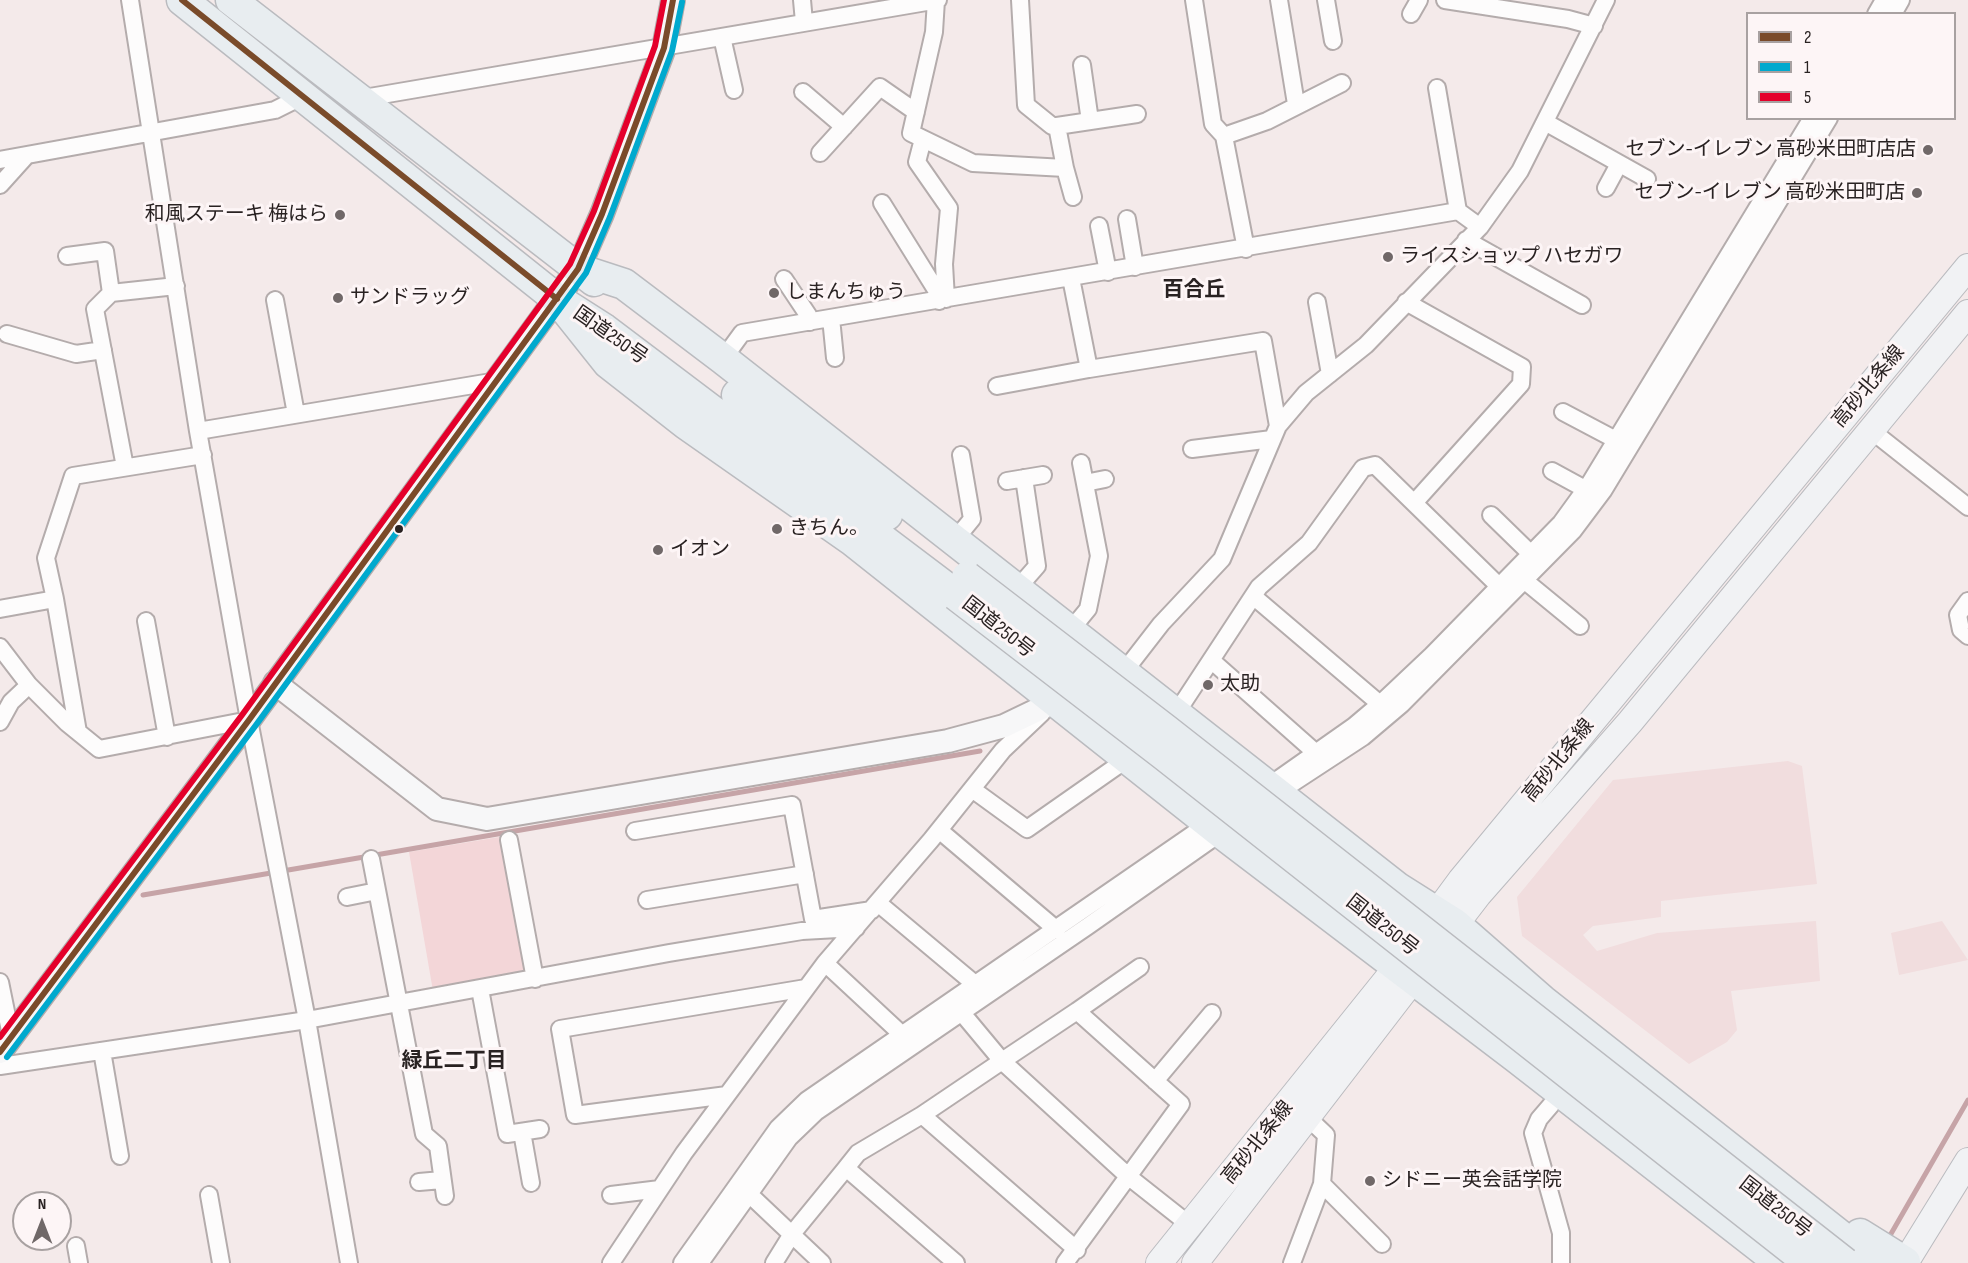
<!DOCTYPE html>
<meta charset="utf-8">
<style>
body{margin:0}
#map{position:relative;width:1968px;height:1263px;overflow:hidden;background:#f4eaea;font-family:"Sofia Sans Condensed",sans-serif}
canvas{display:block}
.legend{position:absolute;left:1746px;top:12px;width:210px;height:108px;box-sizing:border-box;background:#fdf5f6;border:2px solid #a8a1a1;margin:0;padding:8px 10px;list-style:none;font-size:18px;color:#292222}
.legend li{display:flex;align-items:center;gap:12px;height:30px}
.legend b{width:30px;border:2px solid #a8a1a1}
.north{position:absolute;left:12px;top:1191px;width:60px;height:60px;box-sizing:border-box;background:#fdf5f6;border:2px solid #a8a1a1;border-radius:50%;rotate:0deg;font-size:16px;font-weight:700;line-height:24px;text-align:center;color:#292222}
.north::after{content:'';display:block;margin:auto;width:21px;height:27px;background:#706868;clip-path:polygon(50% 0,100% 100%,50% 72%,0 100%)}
</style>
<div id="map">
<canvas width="1968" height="1263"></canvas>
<ul class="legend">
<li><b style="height:8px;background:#7a4b2a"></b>2</li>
<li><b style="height:8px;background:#00a9ce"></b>1</li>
<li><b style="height:8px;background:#e4002b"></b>5</li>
</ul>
<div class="north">N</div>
</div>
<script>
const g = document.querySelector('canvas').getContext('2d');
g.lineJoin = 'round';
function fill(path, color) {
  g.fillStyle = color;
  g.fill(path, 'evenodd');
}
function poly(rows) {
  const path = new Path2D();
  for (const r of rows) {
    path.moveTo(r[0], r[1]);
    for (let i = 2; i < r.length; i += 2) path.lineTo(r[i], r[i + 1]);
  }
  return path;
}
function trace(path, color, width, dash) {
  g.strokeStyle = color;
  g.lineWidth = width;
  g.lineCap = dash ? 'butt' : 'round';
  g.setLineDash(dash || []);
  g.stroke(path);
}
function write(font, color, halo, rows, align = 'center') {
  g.font = font + ' "Sofia Sans Condensed","Noto Sans JP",sans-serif';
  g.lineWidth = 6;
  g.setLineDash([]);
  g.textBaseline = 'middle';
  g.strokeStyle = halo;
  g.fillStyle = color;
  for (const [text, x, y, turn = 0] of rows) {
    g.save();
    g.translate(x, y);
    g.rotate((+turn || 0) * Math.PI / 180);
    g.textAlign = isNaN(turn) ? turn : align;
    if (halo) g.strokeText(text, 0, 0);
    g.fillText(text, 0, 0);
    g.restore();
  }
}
fill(poly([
 [1788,761,1802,766,1817,884,1661,901,1661,917,1593,926,1583,935,1597,951,1657,933,1816,921,1820,981,1731,991,1737,1030,1727,1042,1689,1064,1522,936,1517,897,1613,780],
 [1942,921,1968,960,1899,975,1891,933]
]), '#f1ddde');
fill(poly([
 [505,836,528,975,433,991,409,852]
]), '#f3d6d8');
trace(poly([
 [143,895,980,751],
 [1888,1239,1968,1100]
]), '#c6a4a7', 5);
const street = poly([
 [130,0,198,431,249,720,307,1020,349,1263],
 [802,0,804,22],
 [936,0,934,32,911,133,973,163,1065,168,1073,197],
 [1020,0,1026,105,1052,126,1057,126],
 [1194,0,1213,124,1224,136,1246,249],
 [1279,0,1296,104],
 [1326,0,1333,41],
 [1445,0,1568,19,1594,26],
 [1411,14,1419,0],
 [1876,14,1884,0],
 [1893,14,1901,0],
 [722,37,734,90],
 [1082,65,1090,121],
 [1437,88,1458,211],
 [803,92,844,127],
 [358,99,938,0],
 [1545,122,1647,179],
 [1224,136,1267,121,1342,83],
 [923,139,917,162,949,208,944,264,946,299],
 [820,153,880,87,916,112],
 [0,160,275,110,301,97],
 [1065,168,1057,126,1137,114],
 [0,185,27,155],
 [1606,188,1619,164],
 [882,203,938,293,939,301],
 [1127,219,1135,267],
 [1099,226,1108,272],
 [1466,240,1582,305],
 [67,256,105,251,111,293,95,309,125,467],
 [1071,278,1089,369,1263,341,1278,426],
 [784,279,808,315,810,322],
 [111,293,176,286],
 [275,300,296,414],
 [1317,302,1330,374],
 [1406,302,1522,367,1521,384,1414,503],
 [831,318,835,358],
 [7,334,76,354,103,350],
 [723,359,742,333,1458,211,1480,227],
 [997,386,1089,369],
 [1563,412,1616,440],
 [198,431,497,381],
 [1872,431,1968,507],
 [1192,449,1272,439],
 [1552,471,1585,489],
 [1007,481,1043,475],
 [1085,483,1105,479],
 [1491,515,1530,553],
 [954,541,972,519,961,455],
 [1524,580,1580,626],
 [1016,590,1037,566,1024,478],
 [1253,596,1380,704],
 [55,599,46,558,73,476,203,455],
 [1968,601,1958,615,1961,630,1968,636],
 [0,609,55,599,78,732],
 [146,621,167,737],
 [1069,632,1088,609,1099,556,1081,463],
 [0,647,29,685,67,723,99,749,249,720],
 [1211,660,1316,753],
 [1123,673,1161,624,1222,559,1278,426,1306,393,1366,345,1480,227,1520,171,1606,0],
 [1175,715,1259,587,1309,543,1363,468,1375,465,1505,592],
 [0,722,11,702,29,685],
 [972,789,1027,829,1127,759],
 [1263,790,1354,726,1380,704,1432,655,1561,523,1590,483,1812,118],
 [1276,794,1363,737,1402,704,1573,531,1603,491,1829,118],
 [939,830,1057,930],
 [635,831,792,805,813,919,872,910],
 [509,840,535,979],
 [371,859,424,1134,438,1146,445,1196],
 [347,897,377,891],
 [647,900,805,874],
 [878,903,976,985],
 [825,963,910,1042],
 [0,982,11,1036],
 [480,989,507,1134,540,1129],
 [1077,1011,1140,967],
 [962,1013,1002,1061,1077,1011,1181,1104,1065,1263],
 [102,1051,120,1156],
 [0,1066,307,1020,669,953,802,931,856,928],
 [1155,1081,1212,1013],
 [727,1095,575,1115,560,1029,806,988],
 [1551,1105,1539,1119,1533,1133,1561,1233,1561,1263],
 [922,1115,858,1153,846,1168,956,1263],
 [522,1132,531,1183],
 [419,1182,442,1180],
 [1322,1184,1382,1244],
 [748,1193,822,1263],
 [209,1195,221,1263],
 [611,1195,660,1189],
 [76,1246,79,1263],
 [1077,1250,922,1115,1002,1061,1129,1177,1191,1226],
 [611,1263,684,1153,825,963,931,840,1003,750,1042,713],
 [682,1263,778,1128,807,1100,1212,821],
 [700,1263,789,1138,816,1112,1088,926,1226,829],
 [774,1263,792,1234,846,1168],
 [1292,1263,1322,1184,1326,1135,1307,1117]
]);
const secondary = poly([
 [275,683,437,809,487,819,948,741,1004,726,1054,702],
 [0,1052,249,720,578,269,602,214,664,48,673,0]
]);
const primary = poly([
 [1159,1263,1397,967,1461,880,1968,267],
 [1195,1263,1478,895,1630,722,1968,313],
 [1905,1263,1968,1161]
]);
const highway = poly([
 [182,0,557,299,604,329,956,595],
 [231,0,594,281],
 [578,269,624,284,723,359,1398,888,1455,924,1543,1001,1875,1263],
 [557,299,608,363,686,424,853,541,1220,832,1517,1058,1780,1263],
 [737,395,887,515],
 [1860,1234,1905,1262]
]);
trace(street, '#b4acac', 20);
trace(secondary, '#b4acac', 26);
trace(primary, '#babbbf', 28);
trace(highway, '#babbbf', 33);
trace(street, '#fdfcfc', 16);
trace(secondary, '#f7f7f8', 22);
trace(primary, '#f1f2f4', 26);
trace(highway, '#e8edf0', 30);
const highwayBridge = poly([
 [967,577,1166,730,1845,1263],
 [956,595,1164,755,1809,1263]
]);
trace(highwayBridge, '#babbbf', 33, []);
trace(highwayBridge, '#e8edf0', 30);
trace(poly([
 [182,0,557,299],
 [0,1052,249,720,578,269,602,214,664,48,673,0]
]), '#7a4b2a', 6);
trace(poly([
 [7,1057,256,725,586,273,610,217,672,51,682,2]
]), '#00a9ce', 6);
trace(poly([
 [0,1037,242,715,570,264,594,211,655,46,664,0]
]), '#e4002b', 6);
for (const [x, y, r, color] of [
 [1928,150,6,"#706868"],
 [1917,193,6,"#706868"],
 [340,215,6,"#706868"],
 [1388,257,6,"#706868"],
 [774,293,6,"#706868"],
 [338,298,6,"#706868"],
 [399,529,5,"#292222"],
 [777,529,6,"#706868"],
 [658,550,6,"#706868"],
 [1208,685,6,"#706868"],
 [1370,1181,6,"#706868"]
]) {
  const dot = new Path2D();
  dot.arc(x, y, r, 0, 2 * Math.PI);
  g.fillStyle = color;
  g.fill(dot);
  trace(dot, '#fdf5f6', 2);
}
write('20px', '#292222', '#fdf5f6', [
 ["セブン-イレブン 高砂米田町店店",1916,150,"right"],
 ["セブン-イレブン 高砂米田町店",1905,193,"right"],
 ["和風ステーキ 梅はら",328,215,"right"],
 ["ライスショップ ハセガワ",1400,257],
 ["しまんちゅう",786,293],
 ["サンドラッグ",350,298],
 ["きちん。",789,529],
 ["イオン",670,550],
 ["太助",1220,685],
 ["シドニー英会話学院",1382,1181]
], 'left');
write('20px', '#292222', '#fdf5f6', [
 ["国道250号",610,336,35],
 ["高砂北条線",1869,387,-50],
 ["国道250号",998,628,38],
 ["高砂北条線",1559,761,-51],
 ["国道250号",1382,926,38],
 ["高砂北条線",1258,1143,-51],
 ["国道250号",1775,1208,38]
]);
write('bold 21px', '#292222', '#fdf5f6', [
 ["百合丘",1194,291],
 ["緑丘二丁目",454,1062]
]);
</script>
